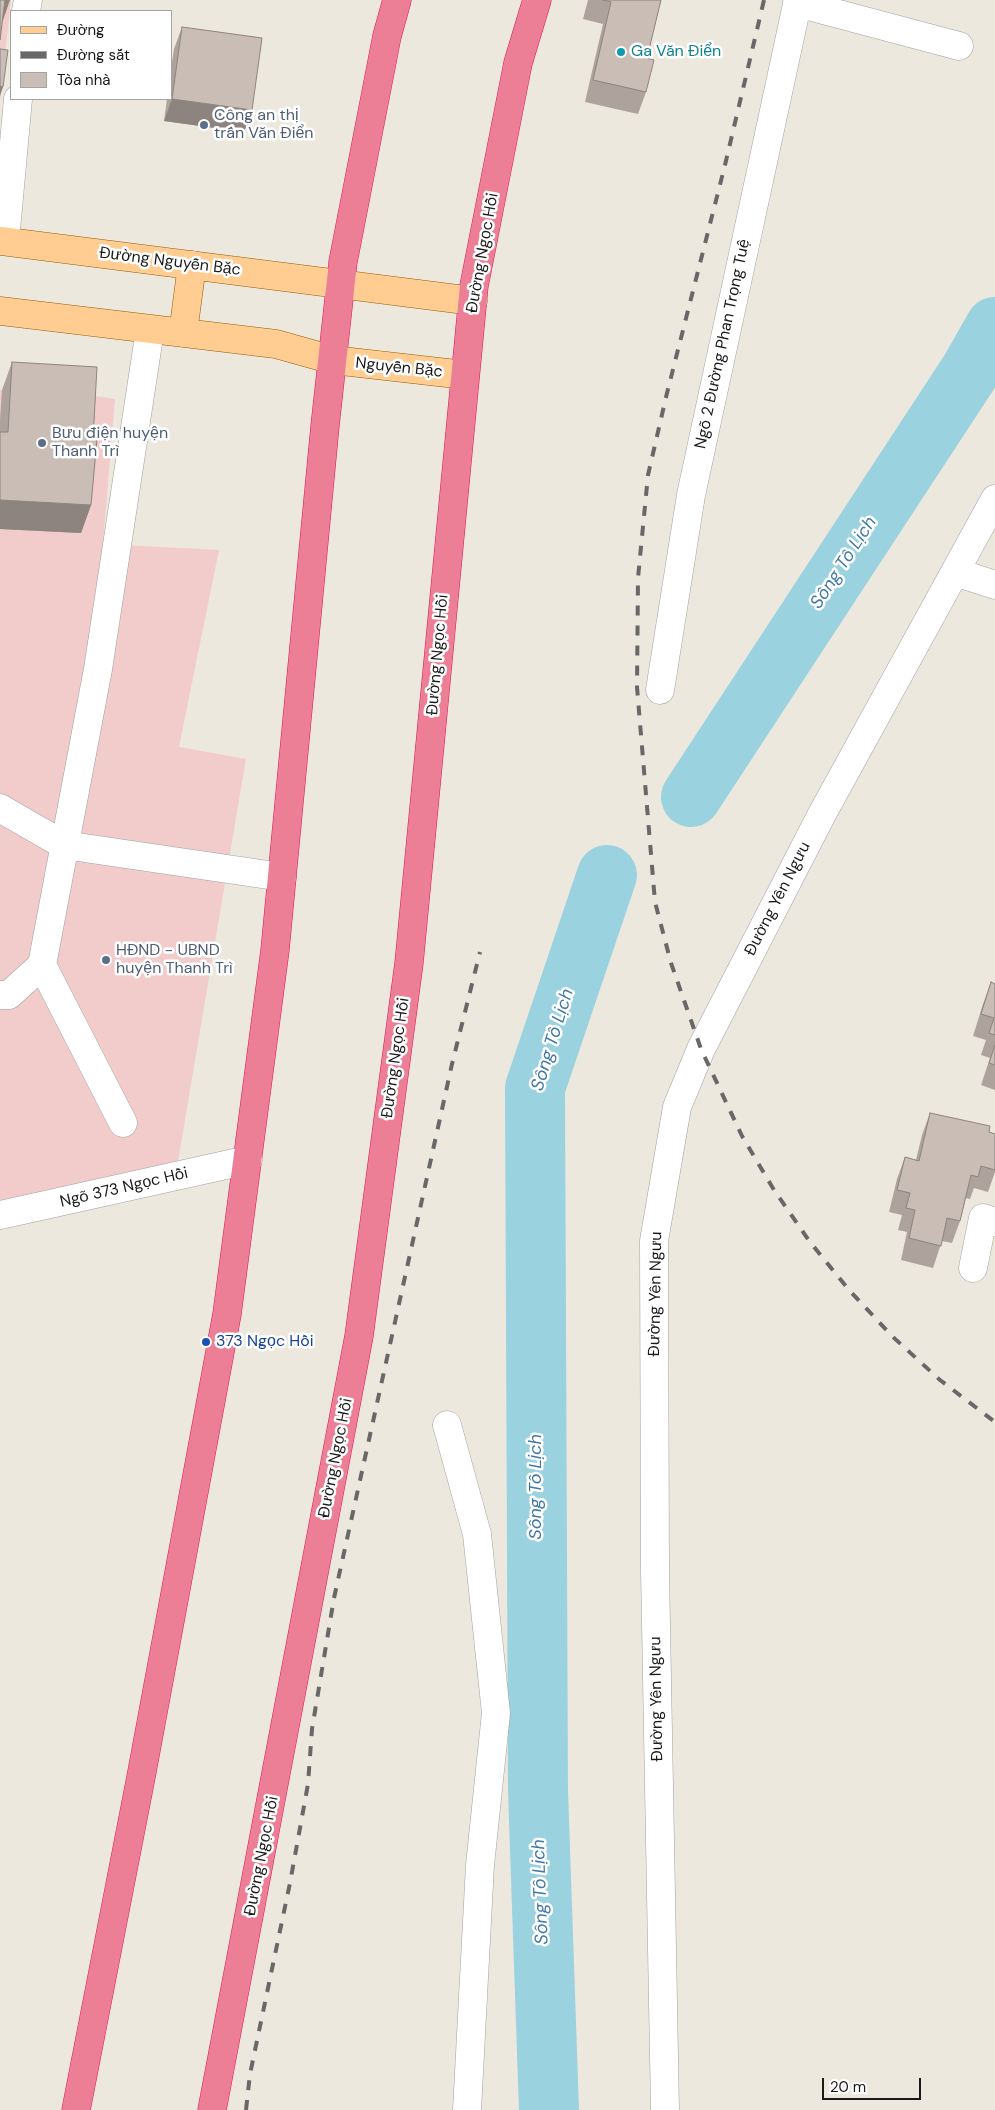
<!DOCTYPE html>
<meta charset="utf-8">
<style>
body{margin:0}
#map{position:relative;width:995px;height:2110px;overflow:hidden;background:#ede8de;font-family:"DM Sans",sans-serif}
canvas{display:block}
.legend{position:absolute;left:10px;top:10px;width:162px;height:90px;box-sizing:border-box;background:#fff;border:1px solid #a3a3a3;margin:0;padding:6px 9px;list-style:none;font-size:15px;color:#1a1a1a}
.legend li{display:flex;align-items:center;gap:10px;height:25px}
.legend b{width:25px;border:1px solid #a3a3a3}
.scale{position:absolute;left:822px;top:2078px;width:99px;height:22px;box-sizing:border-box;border:2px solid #1a1a1a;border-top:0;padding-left:6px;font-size:15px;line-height:18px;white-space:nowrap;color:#1a1a1a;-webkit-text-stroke:4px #fff;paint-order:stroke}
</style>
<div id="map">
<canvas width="995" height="2110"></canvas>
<ul class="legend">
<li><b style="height:6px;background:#ffcd92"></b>Đường</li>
<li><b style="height:6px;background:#686868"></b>Đường sắt</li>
<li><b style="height:14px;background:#c9bdb5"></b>Tòa nhà</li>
</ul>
<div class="scale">20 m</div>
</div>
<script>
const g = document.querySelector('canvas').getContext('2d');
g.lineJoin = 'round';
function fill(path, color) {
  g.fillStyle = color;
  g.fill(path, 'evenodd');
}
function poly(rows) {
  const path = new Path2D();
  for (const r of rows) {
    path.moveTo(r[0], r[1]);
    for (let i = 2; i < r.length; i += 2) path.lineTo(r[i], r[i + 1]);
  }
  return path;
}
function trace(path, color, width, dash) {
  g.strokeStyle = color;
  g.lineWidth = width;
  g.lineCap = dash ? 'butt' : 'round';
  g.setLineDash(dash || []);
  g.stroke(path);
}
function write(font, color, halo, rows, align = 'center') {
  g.font = font + ' "DM Sans",sans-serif';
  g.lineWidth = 5;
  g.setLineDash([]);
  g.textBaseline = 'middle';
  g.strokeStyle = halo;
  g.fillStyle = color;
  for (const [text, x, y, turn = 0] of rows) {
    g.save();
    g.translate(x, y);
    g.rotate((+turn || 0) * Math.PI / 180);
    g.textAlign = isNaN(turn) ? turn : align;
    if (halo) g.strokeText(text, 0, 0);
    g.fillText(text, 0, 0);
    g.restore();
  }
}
fill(poly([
 [0,0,11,0,0,101],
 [0,390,87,395,115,399,103,544,219,550,179,747,246,759,178,1161,69,1192,0,1204]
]), '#f1cccb');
trace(poly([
 [691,797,970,371,995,327],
 [549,2110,538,1791,535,1088,607,875]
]), '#9bd2df', 60);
const minor = poly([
 [797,3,959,46],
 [26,11,28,0],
 [5,241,18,99],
 [955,572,995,585],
 [660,690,691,495,798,0],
 [0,808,64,845,282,877],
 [42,965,123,1123],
 [0,995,9,995,42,965,98,669,150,330],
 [0,1215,248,1160],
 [973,1268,983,1218,995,1222],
 [447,1425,477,1534,496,1713,480,1865,467,2110],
 [665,2110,655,1571,654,1241,677,1107,701,1049,822,814,995,499]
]);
const major = poly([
 [0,241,473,301],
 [0,311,276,344,333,360,465,375],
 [183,333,192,265]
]);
const highway = poly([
 [76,2110,141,1777,227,1314,275,950,325,426,343,262,387,36,397,0],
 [212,2110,359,1336,409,963,474,286,518,63,537,0]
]);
trace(minor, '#a1a1a1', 29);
trace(major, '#915d00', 29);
trace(highway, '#e11661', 29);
trace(minor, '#fff', 28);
trace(major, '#ffcd92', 28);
trace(highway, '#ec7e96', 28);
trace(poly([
 [764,0,725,165,667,393,648,475,638,578,637,687,655,902,671,963,701,1049,742,1136,774,1190,810,1242,849,1290,893,1337,940,1380,995,1422],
 [246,2110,250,2074,290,1883,308,1784,312,1729,334,1598,452,1064,480,952]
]), '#686868', 4, [10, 10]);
fill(poly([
 [588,0,661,0,647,58,646,92,638,114,585,102,603,24,583,19],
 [182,27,252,110,244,132,164,121,167,99,171,99,171,68,174,49],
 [12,362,93,439,91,505,81,533,0,529,0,420,2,390],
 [991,982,995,984,995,1090,981,1085,990,1058,981,1055,986,1040,973,1036,983,1004],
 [930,1113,995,1134,995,1172,988,1192,974,1188,970,1199,966,1198,960,1221,952,1243,942,1241,933,1268,901,1260,907,1232,898,1230,902,1215,889,1212,897,1179,905,1157,916,1160,922,1135]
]), '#ada39c');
fill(poly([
 [3,0,10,0,2,23],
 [0,86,3,87,0,96],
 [172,99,252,110,244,132,164,121],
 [0,500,91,505,81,533,0,529]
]), '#8d847f');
const building = poly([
 [0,0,5,0,0,40,0,0],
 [603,0,661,0,647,58,654,60,646,92,593,80,611,2,603,0],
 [182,27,262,38,252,110,172,99,182,27],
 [0,49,8,50,3,87,0,86,0,49],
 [12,362,97,367,93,439,97,439,91,505,0,500,0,432,8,432,12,362],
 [991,982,995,984,995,1035,989,1033,994,1018,981,1014,991,982],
 [995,1045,995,1065,989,1063,995,1045],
 [930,1113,990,1126,989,1132,995,1134,995,1170,981,1166,978,1177,971,1175,960,1221,947,1218,941,1246,909,1238,915,1210,906,1208,910,1193,897,1190,905,1157,919,1161,930,1113]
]);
fill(building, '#c9bdb5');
trace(building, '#8d847f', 1);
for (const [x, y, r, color] of [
 [621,52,5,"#0f9aa8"],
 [204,125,5,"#5c6f8a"],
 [42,443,5,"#5c6f8a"],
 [106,960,5,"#5c6f8a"],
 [206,1342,5,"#1a4fb4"]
]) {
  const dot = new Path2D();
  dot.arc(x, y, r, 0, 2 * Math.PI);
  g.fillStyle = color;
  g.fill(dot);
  trace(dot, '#fff', 2);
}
write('16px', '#0d838f', '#fff', [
 ["Ga Văn Điển",631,52]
], 'left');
write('16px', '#4e5e75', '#fff', [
 ["Công an thị",214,116],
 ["trấn Văn Điển",214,134],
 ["Bưu điện huyện",52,434],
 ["Thanh Trì",52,452],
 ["HĐND - UBND",116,951],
 ["huyện Thanh Trì",116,969]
], 'left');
write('16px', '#1a1a1a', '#fff', [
 ["Đường Ngọc Hồi",483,253,-80],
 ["Đường Nguyễn Bặc",170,262,7],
 ["Ngõ 2 Đường Phan Trọng Tuệ",723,344,-78],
 ["Nguyễn Bặc",399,368,6],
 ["Đường Ngọc Hồi",438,655,-85],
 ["Đường Yên Ngưu",778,899,-63],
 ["Đường Ngọc Hồi",396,1058,-82],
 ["Ngõ 373 Ngọc Hồi",124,1188,-13],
 ["Đường Yên Ngưu",656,1294,-89],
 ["Đường Ngọc Hồi",336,1458,-79],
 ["Đường Yên Ngưu",657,1699,-91],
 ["Đường Ngọc Hồi",262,1856,-79]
]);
write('16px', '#164399', '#fff', [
 ["373 Ngọc Hồi",216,1342]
], 'left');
write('italic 18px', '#3f77a8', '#fff', [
 ["Sông Tô Lịch",844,563,-57],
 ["Sông Tô Lịch",553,1040,-73],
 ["Sông Tô Lịch",536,1487,-90],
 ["Sông Tô Lịch",541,1892,-92]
]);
</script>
